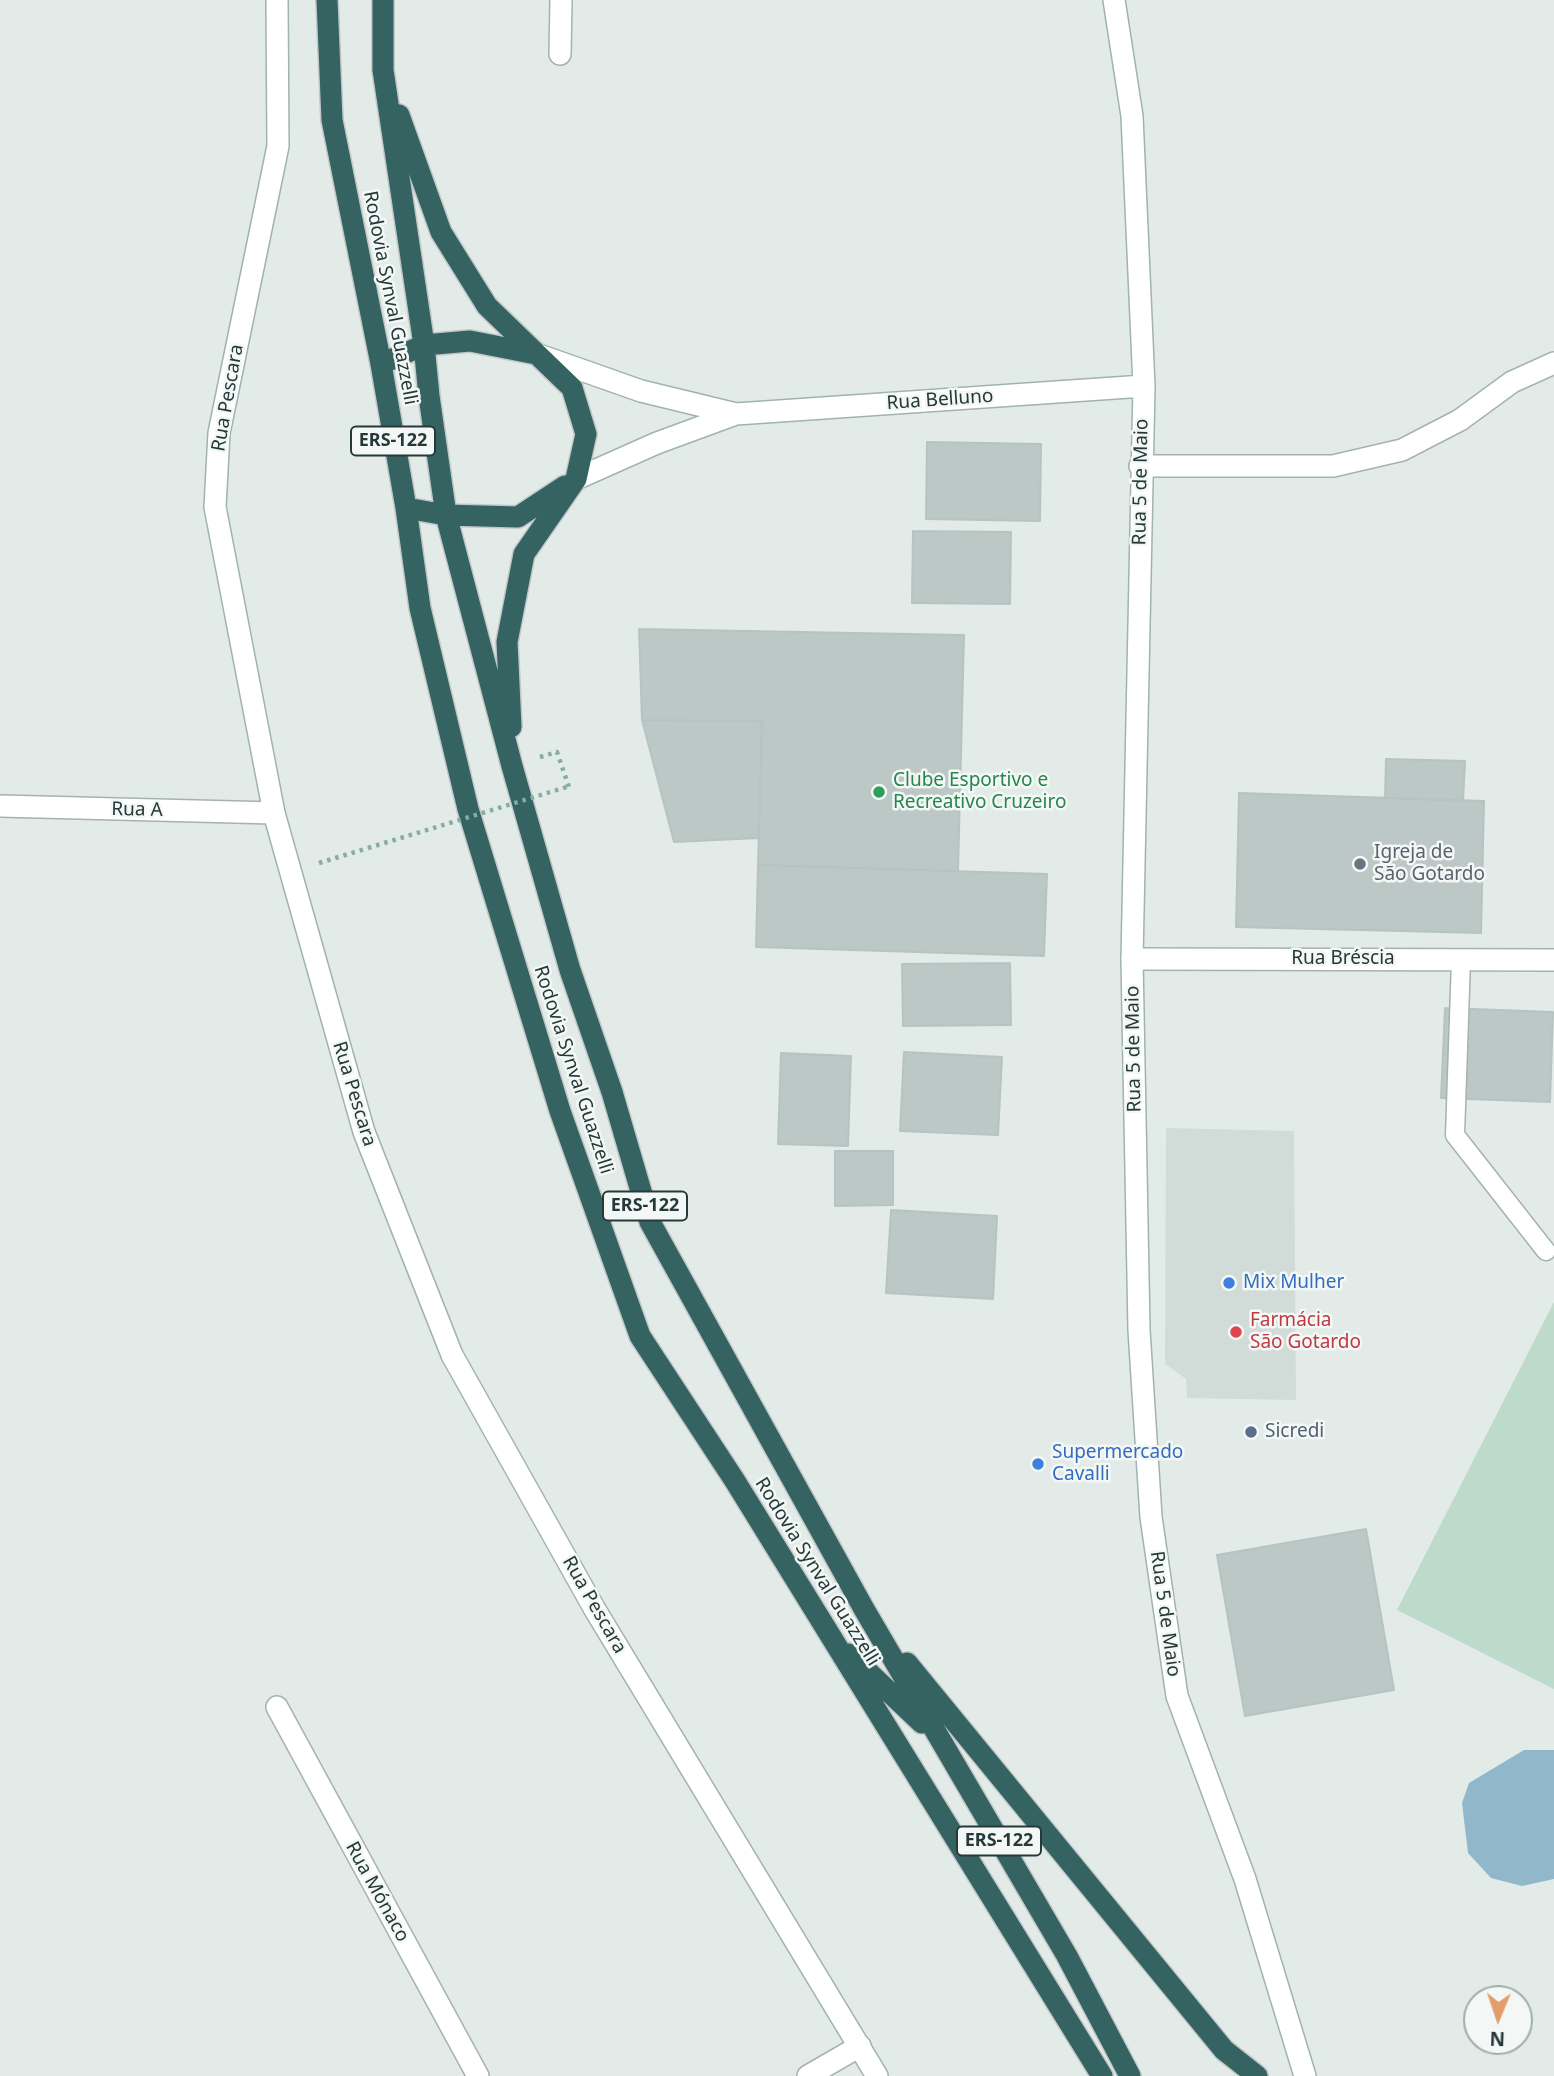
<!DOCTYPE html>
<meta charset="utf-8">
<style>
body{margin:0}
#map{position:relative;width:1554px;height:2076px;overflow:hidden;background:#e3ebe9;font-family:"Noto Sans",sans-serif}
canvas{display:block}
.north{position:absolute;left:1463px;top:1985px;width:70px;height:70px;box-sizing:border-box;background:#f3f8f6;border:2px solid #a1acaa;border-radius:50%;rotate:182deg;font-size:19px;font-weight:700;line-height:28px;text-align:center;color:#253a38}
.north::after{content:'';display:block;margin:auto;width:24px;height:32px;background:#e29d6a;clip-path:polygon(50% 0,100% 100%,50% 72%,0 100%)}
</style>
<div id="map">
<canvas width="1554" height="2076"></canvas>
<div class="north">N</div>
</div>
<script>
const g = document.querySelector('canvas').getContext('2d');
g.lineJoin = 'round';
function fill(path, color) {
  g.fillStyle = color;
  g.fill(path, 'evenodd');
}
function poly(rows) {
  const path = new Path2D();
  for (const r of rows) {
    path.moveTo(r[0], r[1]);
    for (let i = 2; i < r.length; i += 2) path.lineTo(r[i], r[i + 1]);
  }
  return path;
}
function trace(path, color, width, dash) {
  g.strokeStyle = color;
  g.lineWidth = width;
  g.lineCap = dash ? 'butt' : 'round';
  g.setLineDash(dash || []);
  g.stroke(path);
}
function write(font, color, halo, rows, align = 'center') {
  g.font = font + ' "Noto Sans",sans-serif';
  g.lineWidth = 5;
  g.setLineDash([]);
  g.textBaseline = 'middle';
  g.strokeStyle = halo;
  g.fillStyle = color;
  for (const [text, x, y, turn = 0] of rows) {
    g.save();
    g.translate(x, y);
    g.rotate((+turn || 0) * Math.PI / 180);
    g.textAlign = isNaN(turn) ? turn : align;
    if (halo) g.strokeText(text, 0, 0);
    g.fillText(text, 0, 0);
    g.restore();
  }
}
fill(poly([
 [1166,1128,1294,1131,1296,1400,1187,1398,1186,1379,1165,1364]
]), '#d1dbd8');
fill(poly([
 [1554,1302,1554,1689,1397,1610]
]), '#bedacb');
fill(poly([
 [1524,1750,1554,1750,1554,1879,1522,1886,1491,1878,1468,1853,1462,1803,1469,1783]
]), '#91b7ca');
const building = poly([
 [927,442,1041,444,1040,521,926,519,927,442],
 [913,531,1011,532,1010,604,912,603,913,531],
 [639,629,964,635,958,871,758,865,762,721,642,720,639,629],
 [642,720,762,721,759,838,674,842,642,720],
 [1386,759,1465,761,1463,801,1385,798,1386,759],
 [1239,793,1484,801,1481,933,1236,927,1239,793],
 [758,865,1047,874,1044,956,756,947,758,865],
 [1010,963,1011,1025,903,1026,902,964,1010,963],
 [1445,1008,1553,1012,1550,1102,1441,1098,1445,1008],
 [904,1052,1002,1057,998,1135,900,1131,904,1052],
 [781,1053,851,1056,848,1146,778,1144,781,1053],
 [835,1151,893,1151,893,1205,835,1206,835,1151],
 [891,1210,997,1216,993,1299,886,1293,891,1210],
 [1366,1529,1394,1690,1245,1716,1217,1555,1366,1529]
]);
fill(building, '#bbc8c5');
trace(building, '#b6c4c1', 2);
const lane = poly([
 [1461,960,1455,1135,1546,1251]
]);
const street = poly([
 [560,54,561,0],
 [1140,466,1333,466,1402,450,1460,420,1512,382,1554,363],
 [0,806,274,813],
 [1132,959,1554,960],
 [277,1707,478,2076],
 [808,2076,860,2046]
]);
const secondary = poly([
 [277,0,278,146,219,433,215,507,274,813,364,1132,452,1355,594,1608,877,2076],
 [1114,0,1132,116,1144,386,1132,959,1139,1330,1151,1517,1177,1696,1245,1879,1305,2076],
 [536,354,641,391,736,414],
 [576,479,657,443,736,414,1144,386]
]);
const highway = poly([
 [327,0,332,120,381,364,406,508,420,608,468,809,560,1111,640,1336,735,1481,1102,2076],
 [383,0,383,70,424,345,429,396,446,515,512,766,570,970,612,1092,650,1222,864,1609,1067,1956,1130,2076],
 [399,115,441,232,487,306,572,388,586,434,576,479,524,554,507,642,511,727],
 [381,364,424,345,470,341,536,354],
 [406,508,446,515,518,517,565,486],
 [849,1654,922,1723],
 [907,1663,1224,2050,1257,2076]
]);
trace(lane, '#a6b2b0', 21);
trace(street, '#a6b2b0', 24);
trace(secondary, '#a0b3af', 24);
trace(highway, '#c2c8c7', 24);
trace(poly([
 [540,757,557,752,570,790],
 [319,863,368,848]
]), '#87aba6', 4.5, [3.5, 5]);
trace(lane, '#fff', 18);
trace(street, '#fff', 21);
trace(secondary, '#fff', 21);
trace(highway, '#346362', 21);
trace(poly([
 [368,848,567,787]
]), '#87aba6', 4.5, [3.5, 5]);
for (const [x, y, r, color] of [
 [879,792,7,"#2e9e5b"],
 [1360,864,7,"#6b7280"],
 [1229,1283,7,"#3f7fe0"],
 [1236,1332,7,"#e0444e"],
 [1251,1432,7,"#5c6f8a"],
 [1038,1464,7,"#3f7fe0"]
]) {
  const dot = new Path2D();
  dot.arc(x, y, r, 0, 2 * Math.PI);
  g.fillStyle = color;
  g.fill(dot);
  trace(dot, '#f3f8f6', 2.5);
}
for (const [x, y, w] of [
 [393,441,84],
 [645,1206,84],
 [999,1841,84]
]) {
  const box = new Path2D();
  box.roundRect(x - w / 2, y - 14.5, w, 29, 5);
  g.fillStyle = '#f3f8f6';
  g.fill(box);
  trace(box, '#253a38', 2);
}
write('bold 18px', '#253a38', null, [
 ["ERS-122",393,441],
 ["ERS-122",645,1206],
 ["ERS-122",999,1841]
]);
write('19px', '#253a38', '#f3f8f6', [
 ["Rodovia Synval Guazzelli",390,298,79],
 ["Rua Pescara",228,398,-80],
 ["Rua Belluno",940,400,-4],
 ["Rua 5 de Maio",1141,482,-89],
 ["Rua A",137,810,1],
 ["Rua Bréscia",1343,959],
 ["Rua 5 de Maio",1134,1049,-91],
 ["Rodovia Synval Guazzelli",573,1070,72],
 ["Rua Pescara",354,1094,73],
 ["Rodovia Synval Guazzelli",817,1572,58],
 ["Rua Pescara",594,1605,60],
 ["Rua 5 de Maio",1165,1614,82],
 ["Rua Mónaco",377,1892,61]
]);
write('19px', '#27864d', '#f3f8f6', [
 ["Clube Esportivo e",893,781],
 ["Recreativo Cruzeiro",893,803]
], 'left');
write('19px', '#5b616d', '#f3f8f6', [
 ["Igreja de",1374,853],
 ["São Gotardo",1374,875]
], 'left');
write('19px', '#366cbe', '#f3f8f6', [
 ["Mix Mulher",1243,1283],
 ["Supermercado",1052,1453],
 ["Cavalli",1052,1475]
], 'left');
write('19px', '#be3a42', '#f3f8f6', [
 ["Farmácia",1250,1321],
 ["São Gotardo",1250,1343]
], 'left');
write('19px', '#4e5e75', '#f3f8f6', [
 ["Sicredi",1265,1432]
], 'left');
</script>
